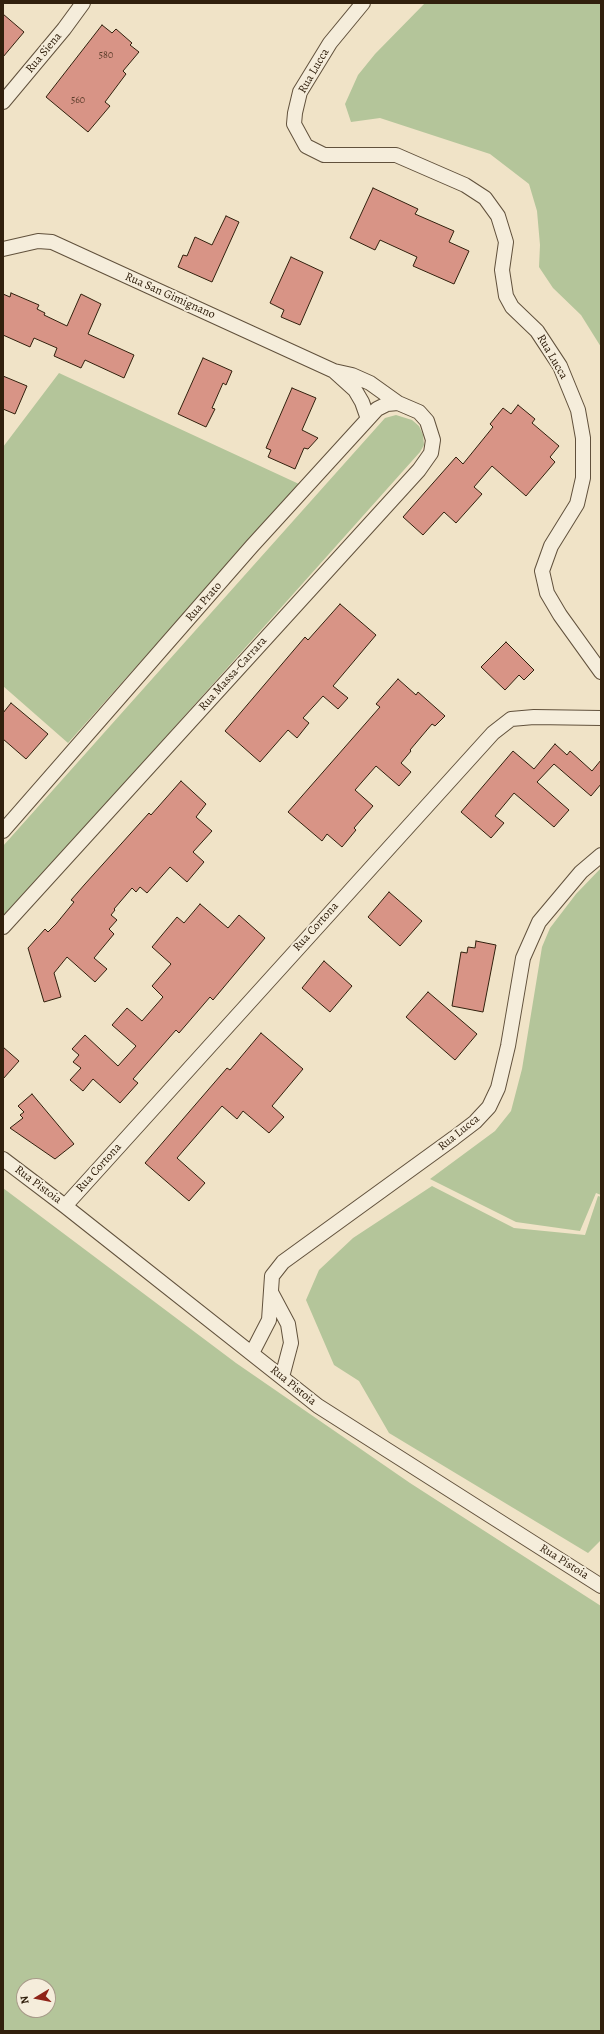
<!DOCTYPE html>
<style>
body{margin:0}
#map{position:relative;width:604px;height:2034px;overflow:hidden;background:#f0e3c7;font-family:Alegreya,serif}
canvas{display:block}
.frame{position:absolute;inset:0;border:4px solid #31200d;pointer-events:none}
.north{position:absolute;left:16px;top:1978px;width:40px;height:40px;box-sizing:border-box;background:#f5eddb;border:1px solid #a79b89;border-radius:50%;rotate:260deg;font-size:11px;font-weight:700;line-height:16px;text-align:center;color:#31200d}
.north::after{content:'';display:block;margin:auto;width:14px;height:18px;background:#8f2418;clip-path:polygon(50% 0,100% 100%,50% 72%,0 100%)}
</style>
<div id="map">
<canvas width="604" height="2034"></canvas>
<div class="frame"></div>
<div class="north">N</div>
</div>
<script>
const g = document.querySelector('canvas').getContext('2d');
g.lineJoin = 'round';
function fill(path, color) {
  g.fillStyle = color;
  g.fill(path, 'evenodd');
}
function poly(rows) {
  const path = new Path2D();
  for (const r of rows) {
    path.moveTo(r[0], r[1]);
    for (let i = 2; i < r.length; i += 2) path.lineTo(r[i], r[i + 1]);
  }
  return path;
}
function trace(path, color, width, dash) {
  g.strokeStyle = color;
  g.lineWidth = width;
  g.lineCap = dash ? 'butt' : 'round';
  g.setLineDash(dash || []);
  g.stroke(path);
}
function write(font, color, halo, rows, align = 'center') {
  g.font = font + ' Alegreya,serif';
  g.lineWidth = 4;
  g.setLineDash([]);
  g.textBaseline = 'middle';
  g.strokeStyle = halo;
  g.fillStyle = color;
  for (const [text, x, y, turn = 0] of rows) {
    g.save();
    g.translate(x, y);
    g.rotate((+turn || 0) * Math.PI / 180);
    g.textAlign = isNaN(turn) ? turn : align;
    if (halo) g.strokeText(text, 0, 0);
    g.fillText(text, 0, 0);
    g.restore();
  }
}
fill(poly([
 [425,3,601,3,601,347,581,315,553,288,539,267,540,245,537,211,529,184,490,154,380,118,351,122,345,104,358,75,375,54],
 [59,373,299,484,68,743,3,686,3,447],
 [396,415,412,420,419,426,423,435,424,445,420,452,3,919,3,846,385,418],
 [601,868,601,1195,596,1193,580,1231,516,1222,430,1179,495,1131,511,1111,522,1069,542,947,550,928,576,894],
 [432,1186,514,1228,585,1235,598,1196,601,1197,601,1540,588,1553,389,1433,359,1381,334,1365,306,1300,319,1270,353,1238],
 [3,1188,236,1363,410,1483,601,1606,601,2031,3,2031],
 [24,1986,48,1986,48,2010,24,2010]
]), '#b4c59a');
const building = poly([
 [3,14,24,32,3,57,3,14],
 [102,25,112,33,116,29,132,43,130,45,139,52,123,71,126,74,105,102,110,106,88,132,46,97,102,25],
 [373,188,418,209,415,214,454,231,449,242,469,251,454,284,413,266,417,257,380,240,375,250,350,238,373,188],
 [226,216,239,222,212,282,178,267,183,255,187,256,195,237,212,245,226,216],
 [291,257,323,272,300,325,281,317,284,310,270,303,291,257],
 [11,293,39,305,37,309,45,313,44,315,67,326,81,294,101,304,88,334,134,355,124,378,85,360,81,368,54,356,57,348,34,338,30,347,3,335,3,294,10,297,11,293],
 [203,358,232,371,226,385,223,383,212,408,215,409,206,427,178,414,203,358],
 [3,376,27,386,15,414,3,409,3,376],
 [292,388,316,398,302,430,318,438,308,449,304,448,295,469,268,457,271,450,266,448,292,388],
 [518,405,535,419,532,423,559,446,550,457,555,462,526,496,492,466,474,487,482,494,456,523,444,512,423,535,403,517,456,457,463,464,493,427,490,424,503,408,511,414,518,405],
 [340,604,376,635,333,686,348,698,338,709,323,696,303,718,309,723,297,738,288,730,260,762,225,731,305,637,308,640,340,604],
 [506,642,534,670,524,680,519,675,505,690,481,667,506,642],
 [398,679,416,695,418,692,445,716,435,726,432,724,410,750,411,751,401,763,411,772,399,786,376,766,355,790,373,806,354,828,356,830,342,847,327,834,322,841,288,812,380,707,376,704,398,679],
 [11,703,48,734,26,759,3,739,3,713,11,703],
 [555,744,567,755,570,751,592,771,601,760,601,784,591,796,554,764,537,782,569,810,554,827,514,793,495,816,504,823,491,838,461,812,513,751,534,769,555,744],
 [181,781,206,804,196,817,212,831,193,852,204,862,187,882,170,867,147,893,140,887,136,892,132,888,114,909,115,910,111,915,117,920,109,929,114,934,94,958,107,969,95,982,67,957,54,973,61,997,44,1002,28,948,45,929,48,932,56,924,74,902,71,900,85,884,149,813,151,815,181,781],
 [389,892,422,921,400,946,368,917,389,892],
 [200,904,228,928,239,915,265,938,213,1000,210,997,179,1033,176,1030,133,1079,138,1083,120,1103,93,1079,83,1091,70,1080,81,1068,73,1062,79,1055,72,1049,85,1035,118,1066,136,1046,112,1025,127,1008,142,1021,163,997,152,986,171,964,152,947,177,917,184,923,200,904],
 [476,941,496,945,483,1012,452,1006,461,952,467,953,468,947,475,948,476,941],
 [324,961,352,986,330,1012,302,988,324,961],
 [428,992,477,1034,455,1060,406,1017,428,992],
 [261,1033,303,1069,272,1106,284,1117,269,1133,243,1111,237,1119,222,1106,177,1158,205,1183,189,1201,145,1163,227,1068,230,1070,261,1033],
 [3,1047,19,1061,3,1079,3,1047],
 [32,1094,74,1144,55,1159,10,1128,23,1118,20,1115,24,1112,18,1106,32,1094]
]);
fill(building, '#d89486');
trace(building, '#31200d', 1);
const street = poly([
 [363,3,330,43,300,92,295,113,294,124,306,146,324,155,396,155,465,185,485,198,498,216,506,242,502,270,506,296,512,307,537,331,560,366,578,410,583,438,583,478,577,504,551,546,542,571,547,593,560,615,601,672],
 [3,102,64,29,83,3],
 [3,249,38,241,52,242,334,371,352,375,370,383,398,403],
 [334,371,355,390,362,402,368,419],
 [3,831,252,546,377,409,387,404,398,403,419,412,427,421,433,440,431,453,419,470,3,927],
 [3,1159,65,1206,318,1406,601,1586],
 [65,1206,493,733,511,719,534,717,601,718],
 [272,1294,288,1324,291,1343,282,1377],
 [252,1353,269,1320,272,1276,283,1262,454,1138,475,1122,489,1107,498,1088,508,1046,523,958,539,922,581,872,601,855]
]);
trace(street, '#61513c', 16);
trace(street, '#f5eddb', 14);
write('10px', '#5b3d2b', null, [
 ["580",106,56],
 ["560",78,101]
]);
write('12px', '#31200d', '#f5eddb', [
 ["Rua Siena",44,53,-50],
 ["Rua Lucca",314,71,-60],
 ["Rua San Gimignano",170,296,24],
 ["Rua Lucca",552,357,60],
 ["Rua Prato",204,602,-49],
 ["Rua Massa-Carrara",233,674,-48],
 ["Rua Cortona",316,927,-48],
 ["Rua Lucca",459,1133,-39],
 ["Rua Cortona",99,1168,-48],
 ["Rua Pistoia",38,1185,37],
 ["Rua Pistoia",293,1386,39],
 ["Rua Pistoia",564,1562,32]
]);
</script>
